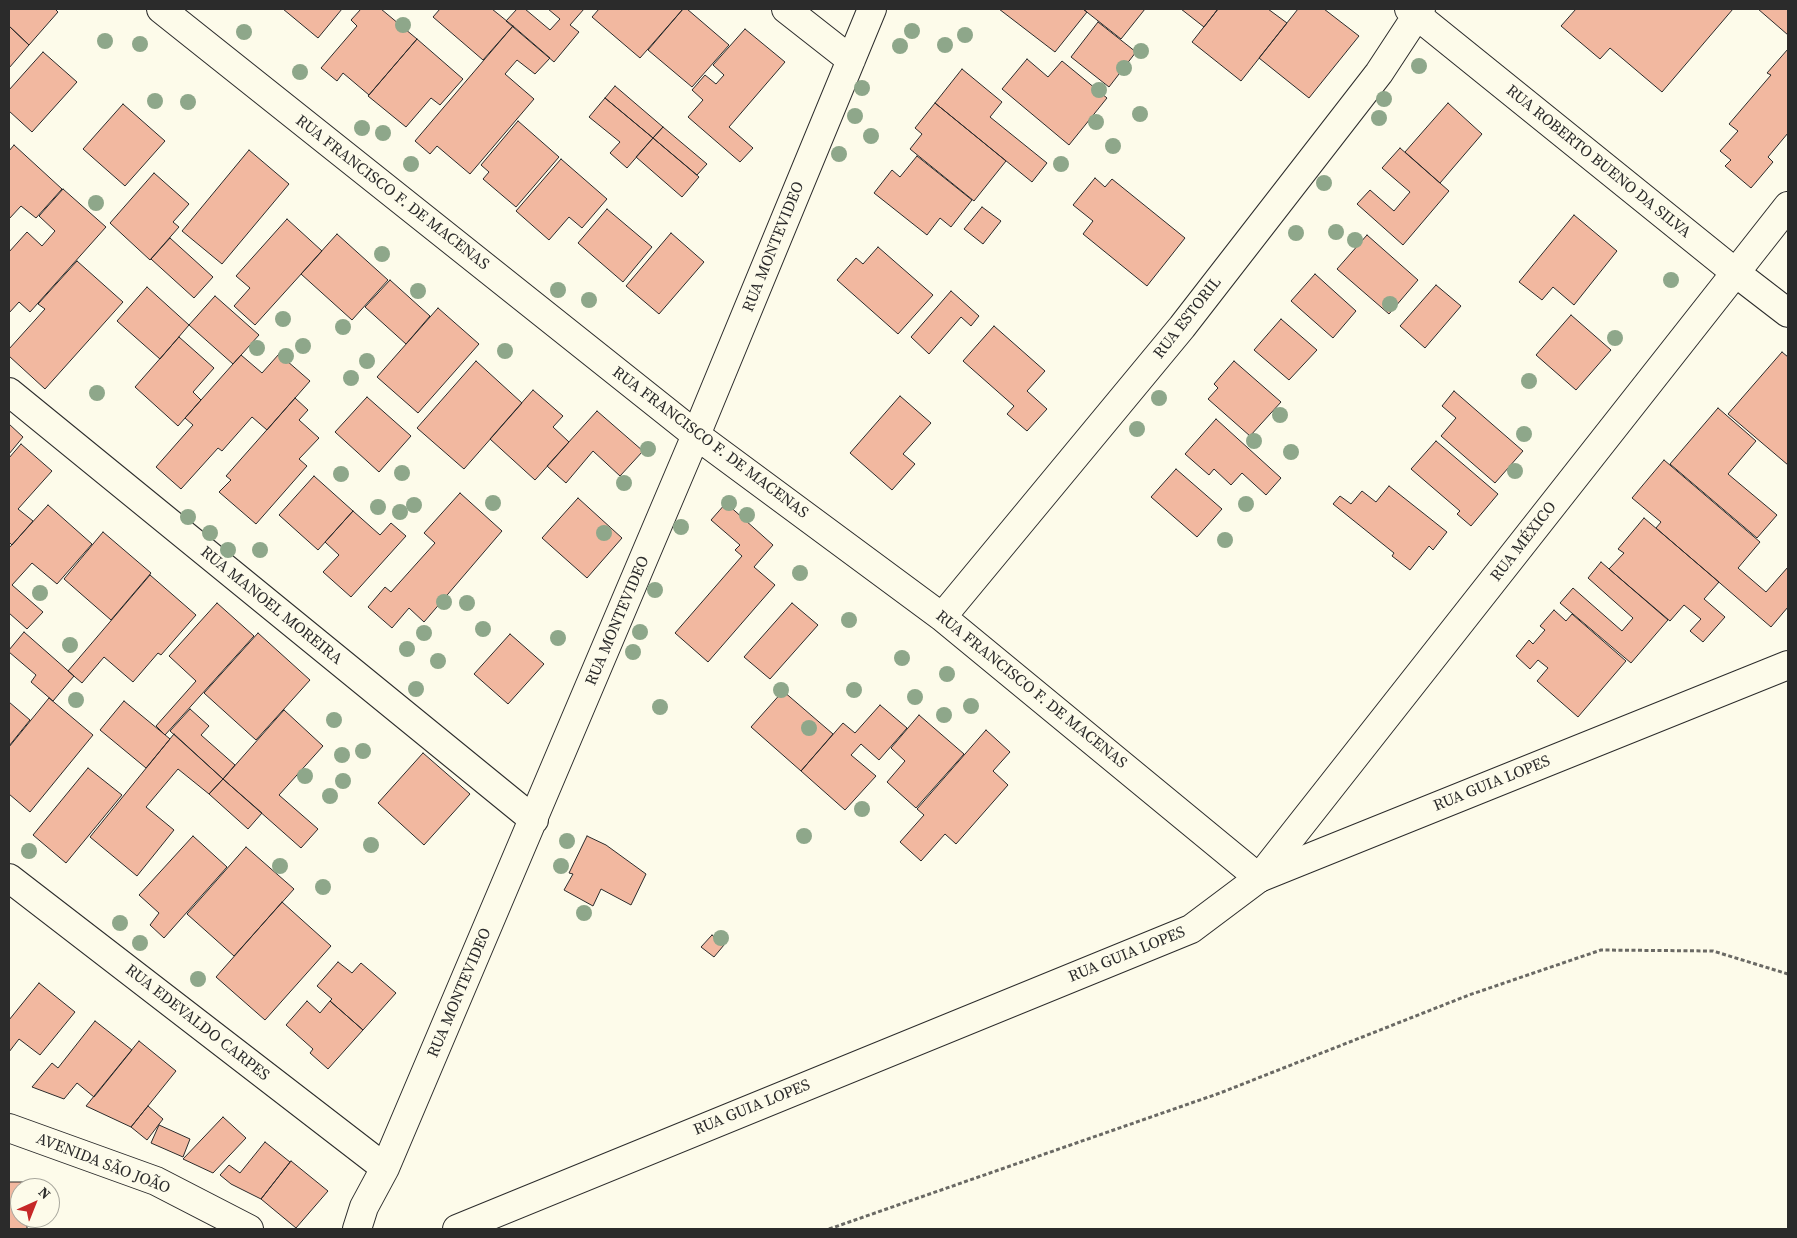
<!DOCTYPE html>
<meta charset="utf-8">
<style>
body{margin:0}
#map{position:relative;width:1797px;height:1238px;overflow:hidden;background:#fdfbea;font-family:"Source Serif 4",serif}
canvas{display:block}
.frame{position:absolute;inset:0;border:10px solid #2b2b2b;pointer-events:none}
.north{position:absolute;left:10px;top:1178px;width:50px;height:50px;box-sizing:border-box;background:#fdfbea;border:1px solid #a9a89e;border-radius:50%;rotate:44deg;font-size:14px;font-weight:700;line-height:20px;text-align:center;color:#2b2b2b}
.north::after{content:'';display:block;margin:auto;width:18px;height:22px;background:#c62828;clip-path:polygon(50% 0,100% 100%,50% 72%,0 100%)}
</style>
<div id="map">
<canvas width="1797" height="1238"></canvas>
<div class="frame"></div>
<div class="north">N</div>
</div>
<script>
const g = document.querySelector('canvas').getContext('2d');
g.lineJoin = 'round';
function fill(path, color) {
  g.fillStyle = color;
  g.fill(path, 'evenodd');
}
function poly(rows) {
  const path = new Path2D();
  for (const r of rows) {
    path.moveTo(r[0], r[1]);
    for (let i = 2; i < r.length; i += 2) path.lineTo(r[i], r[i + 1]);
  }
  return path;
}
function trace(path, color, width, dash) {
  g.strokeStyle = color;
  g.lineWidth = width;
  g.lineCap = dash ? 'butt' : 'round';
  g.setLineDash(dash || []);
  g.stroke(path);
}
function write(font, color, halo, rows, align = 'center') {
  g.font = font + ' "Source Serif 4",serif';
  g.lineWidth = 4;
  g.setLineDash([]);
  g.textBaseline = 'middle';
  g.strokeStyle = halo;
  g.fillStyle = color;
  for (const [text, x, y, turn = 0] of rows) {
    g.save();
    g.translate(x, y);
    g.rotate((+turn || 0) * Math.PI / 180);
    g.textAlign = isNaN(turn) ? turn : align;
    if (halo) g.strokeText(text, 0, 0);
    g.fillText(text, 0, 0);
    g.restore();
  }
}
const building = poly([
 [9,9,55,9,58,12,29,45,9,26,9,9],
 [283,9,342,9,318,38,283,9],
 [361,9,381,9,417,39,369,95,343,73,337,81,321,68,357,26,351,20,361,9],
 [440,9,492,9,513,26,483,60,433,17,440,9],
 [517,9,525,9,550,30,560,19,548,9,584,9,570,25,579,32,554,62,506,21,517,9],
 [599,9,683,9,640,58,592,17,599,9],
 [683,9,687,9,729,45,692,87,648,50,683,9],
 [999,9,1083,9,1087,12,1055,52,999,9],
 [1083,9,1145,9,1121,39,1083,9],
 [1181,9,1218,9,1204,27,1181,9],
 [1218,9,1268,9,1287,23,1241,81,1192,42,1218,9],
 [1298,9,1324,9,1359,36,1309,98,1259,58,1298,9],
 [1576,9,1733,9,1662,92,1610,48,1600,59,1561,26,1576,9],
 [1758,9,1788,9,1788,35,1758,9],
 [1098,22,1136,52,1109,87,1071,57,1098,22],
 [9,26,29,45,9,68,9,26],
 [513,26,550,58,535,74,517,60,505,74,534,99,470,174,437,146,430,154,415,141,513,26],
 [745,29,785,62,729,127,753,148,740,162,688,117,703,100,692,90,705,75,716,84,724,75,713,65,745,29],
 [417,39,463,79,440,105,431,98,406,127,368,96,417,39],
 [1788,49,1788,133,1768,157,1773,162,1751,188,1725,166,1731,160,1720,151,1738,131,1729,124,1771,75,1767,73,1788,49],
 [43,52,77,82,32,132,9,111,9,90,43,52],
 [1027,59,1048,77,1062,61,1107,98,1069,145,1002,89,1027,59],
 [962,69,1002,102,990,117,1047,163,1032,182,935,103,962,69],
 [615,86,663,127,653,138,605,98,615,86],
 [605,98,653,138,627,168,610,153,620,142,589,117,605,98],
 [935,103,1006,161,974,201,910,149,922,134,915,128,935,103],
 [1448,103,1482,134,1440,183,1405,152,1448,103],
 [123,104,165,141,125,186,83,149,123,104],
 [518,121,559,157,516,207,483,179,489,172,481,165,518,121],
 [663,127,707,164,697,175,653,138,663,127],
 [653,138,699,177,682,197,636,157,653,138],
 [14,145,62,189,36,218,21,206,9,219,9,151,14,145],
 [1400,148,1449,191,1403,245,1357,204,1370,190,1394,211,1410,192,1382,168,1400,148],
 [249,150,289,184,222,264,182,231,249,150],
 [917,156,972,200,951,227,940,218,927,235,874,193,892,170,900,177,917,156],
 [561,159,607,199,582,228,569,217,549,240,516,211,561,159],
 [154,173,189,204,173,222,179,227,150,260,110,223,154,173],
 [1095,178,1105,187,1112,179,1185,238,1147,286,1083,234,1093,221,1073,205,1095,178],
 [63,189,106,227,30,312,19,302,9,313,9,252,27,232,42,246,55,231,39,216,63,189],
 [982,207,1001,221,983,244,964,229,982,207],
 [607,209,652,247,623,282,578,243,607,209],
 [1574,215,1617,251,1574,305,1553,287,1542,300,1519,282,1574,215],
 [287,219,322,251,255,325,234,306,250,288,236,276,287,219],
 [671,233,704,262,659,314,626,286,671,233],
 [337,234,388,280,352,320,301,274,337,234],
 [1367,235,1418,280,1389,314,1337,269,1367,235],
 [170,238,213,277,194,298,151,259,170,238],
 [878,247,933,295,898,334,837,280,856,258,863,264,878,247],
 [77,261,123,302,45,389,9,356,9,349,45,309,38,304,77,261],
 [1315,274,1356,311,1333,338,1291,301,1315,274],
 [390,280,430,316,406,344,365,307,390,280],
 [1436,285,1461,306,1425,348,1400,326,1436,285],
 [147,287,189,325,160,359,117,321,147,287],
 [951,291,979,316,971,326,961,317,929,354,911,337,951,291],
 [215,296,259,335,233,364,189,325,215,296],
 [438,308,479,344,418,413,377,377,438,308],
 [1571,315,1611,350,1576,390,1536,355,1571,315],
 [1281,319,1317,350,1289,380,1254,350,1281,319],
 [994,326,1045,371,1027,391,1047,409,1027,431,1007,414,1014,406,963,361,994,326],
 [179,337,214,368,193,392,201,400,178,426,135,387,179,337],
 [1782,352,1788,357,1788,465,1728,414,1782,352],
 [279,354,310,381,267,430,252,417,222,451,218,448,181,489,156,467,193,425,185,418,241,355,262,373,279,354],
 [476,361,522,403,464,469,417,428,476,361],
 [1234,361,1281,402,1250,436,1208,399,1218,388,1214,384,1234,361],
 [533,390,563,416,553,427,569,442,535,480,490,439,533,390],
 [1454,391,1523,451,1495,483,1441,436,1456,418,1442,406,1454,391],
 [900,396,931,423,903,454,915,464,892,490,850,453,900,396],
 [367,397,411,436,379,472,335,432,367,397],
 [295,398,308,410,299,420,319,438,299,459,307,466,256,524,219,492,231,480,226,476,295,398],
 [1718,408,1756,441,1728,474,1777,515,1757,538,1670,464,1718,408],
 [597,411,643,451,620,476,593,451,566,483,547,466,597,411],
 [1216,419,1281,478,1266,495,1242,473,1231,485,1214,469,1209,475,1185,454,1216,419],
 [9,424,23,437,9,454,9,424],
 [1436,441,1498,494,1471,526,1457,514,1460,511,1411,469,1436,441],
 [21,444,52,471,18,509,33,521,12,545,9,542,9,458,21,444],
 [1664,460,1760,542,1738,568,1766,592,1788,567,1788,607,1771,627,1656,528,1661,522,1632,498,1664,460],
 [1176,469,1222,509,1197,537,1151,497,1176,469],
 [314,476,353,511,318,550,279,515,314,476],
 [1389,486,1447,532,1433,550,1429,546,1410,570,1392,556,1394,553,1333,504,1340,496,1351,504,1362,491,1376,502,1389,486],
 [460,493,502,531,424,622,409,608,392,628,368,607,385,587,391,592,435,543,424,533,460,493],
 [578,498,622,538,587,578,542,538,578,498],
 [726,503,773,545,754,567,775,585,708,662,675,633,742,556,735,550,740,545,711,520,726,503],
 [48,505,92,544,57,584,32,563,12,585,43,612,27,629,9,613,9,548,48,505],
 [353,511,380,535,391,523,406,536,351,597,323,572,339,555,325,542,353,511],
 [1644,518,1719,582,1704,599,1725,617,1703,642,1690,631,1701,619,1684,605,1670,621,1609,569,1624,553,1618,549,1644,518],
 [103,532,151,573,111,620,64,579,103,532],
 [1601,562,1668,620,1631,663,1560,603,1573,588,1622,631,1633,618,1588,578,1601,562],
 [150,575,196,615,161,655,158,653,133,682,104,657,82,683,68,671,150,575],
 [217,603,254,636,165,735,156,726,196,681,169,656,217,603],
 [792,603,818,625,770,679,744,657,792,603],
 [1554,610,1566,621,1572,614,1626,661,1578,717,1537,681,1548,668,1538,660,1530,669,1516,656,1529,640,1533,644,1545,630,1540,626,1554,610],
 [24,632,74,676,53,701,31,682,36,675,9,652,9,650,24,632],
 [258,633,310,680,256,740,204,693,258,633],
 [510,634,544,664,508,704,474,674,510,634],
 [783,691,833,734,801,771,751,727,783,691],
 [49,698,93,735,30,812,9,794,9,747,49,698],
 [124,701,170,739,146,768,100,730,124,701],
 [9,702,30,720,9,746,9,702],
 [880,705,907,728,879,760,861,744,851,755,876,776,845,810,801,771,843,723,855,733,880,705],
 [190,709,209,726,201,735,235,765,223,779,170,731,190,709],
 [284,710,323,746,279,795,318,829,301,848,223,779,284,710],
 [919,715,964,754,916,808,887,782,905,761,891,748,919,715],
 [986,730,1010,752,993,771,1008,785,956,844,945,834,921,861,900,842,924,815,917,809,986,730],
 [174,734,223,779,209,794,178,769,146,807,174,830,137,876,90,837,174,734],
 [423,753,470,794,424,845,378,803,423,753],
 [88,768,122,795,66,863,33,835,88,768],
 [223,779,262,813,248,829,209,794,223,779],
 [193,836,227,867,164,938,150,925,159,913,139,895,193,836],
 [587,836,606,845,646,874,631,905,601,889,593,906,564,890,573,874,569,873,587,836],
 [246,847,294,889,234,956,187,914,246,847],
 [282,902,331,946,265,1020,216,977,282,902],
 [712,935,724,945,714,957,701,947,712,935],
 [338,962,352,973,361,963,396,993,363,1030,330,1001,332,999,317,986,338,962],
 [39,983,75,1012,40,1055,19,1039,9,1052,9,1020,39,983],
 [307,1001,320,1013,330,1001,363,1030,328,1069,310,1053,313,1049,286,1025,307,1001],
 [95,1021,132,1050,94,1097,77,1083,64,1099,32,1087,52,1063,58,1068,95,1021],
 [139,1041,176,1071,131,1127,86,1106,139,1041],
 [148,1106,163,1119,147,1140,131,1127,148,1106],
 [223,1117,246,1138,213,1173,183,1159,223,1117],
 [159,1125,190,1139,183,1157,151,1143,159,1125],
 [265,1142,290,1162,261,1199,231,1184,220,1175,229,1165,240,1173,265,1142],
 [291,1161,328,1191,296,1228,261,1199,291,1161],
 [9,1182,28,1182,28,1188,20,1188,20,1218,27,1218,27,1229,9,1229,9,1182]
]);
fill(building, '#f2b8a0');
trace(building, '#2b2b2b', 1);
const minor = poly([
 [161,9,696,435,942,617,1259,878],
 [786,9,851,60],
 [1409,9,1736,273,1788,313],
 [9,392,534,820],
 [942,617,1182,327,1379,73,1421,9],
 [9,878,385,1168],
 [357,1229,364,1207,385,1168,696,435,872,9]
]);
const tertiary = poly([
 [1259,878,1788,665],
 [9,1128,156,1181,249,1229]
]);
const primary = poly([
 [457,1229,1191,929,1259,878,1788,206]
]);
trace(minor, '#2b2b2b', 30);
trace(tertiary, '#2b2b2b', 30);
trace(primary, '#2b2b2b', 30);
trace(poly([
 [829,1229,1220,1093,1469,995,1601,950,1713,951,1788,974]
]), '#6a6964', 3, [4, 2.5]);
trace(minor, '#fdfbea', 28);
trace(tertiary, '#fdfbea', 28);
trace(primary, '#fdfbea', 28);
g.fillStyle = '#8ea78a';
for (const [x, y] of [
 [403,25],
 [912,31],
 [244,32],
 [965,35],
 [105,41],
 [140,44],
 [945,45],
 [900,46],
 [1141,51],
 [1419,66],
 [1124,68],
 [300,72],
 [862,88],
 [1099,90],
 [1384,99],
 [155,101],
 [188,102],
 [1140,114],
 [855,116],
 [1379,118],
 [1096,122],
 [362,128],
 [383,133],
 [871,136],
 [1113,146],
 [839,154],
 [411,164],
 [1061,164],
 [1324,183],
 [96,203],
 [1336,232],
 [1296,233],
 [1355,240],
 [382,254],
 [1671,280],
 [558,290],
 [418,291],
 [589,300],
 [1390,304],
 [283,319],
 [343,327],
 [1615,338],
 [303,346],
 [257,348],
 [505,351],
 [286,356],
 [367,361],
 [351,378],
 [1529,381],
 [97,393],
 [1159,398],
 [1280,415],
 [1137,429],
 [1524,434],
 [1254,441],
 [648,449],
 [1291,452],
 [1515,471],
 [402,473],
 [341,474],
 [624,483],
 [493,503],
 [729,503],
 [1246,504],
 [414,505],
 [378,507],
 [400,512],
 [747,515],
 [188,517],
 [681,527],
 [210,533],
 [604,533],
 [1225,540],
 [228,550],
 [260,550],
 [800,573],
 [655,590],
 [40,593],
 [444,602],
 [467,603],
 [849,620],
 [483,629],
 [640,632],
 [424,633],
 [558,638],
 [70,645],
 [407,649],
 [633,652],
 [902,658],
 [438,661],
 [947,674],
 [416,689],
 [781,690],
 [854,690],
 [915,697],
 [76,700],
 [971,706],
 [660,707],
 [944,715],
 [334,720],
 [809,728],
 [363,751],
 [342,755],
 [305,776],
 [343,781],
 [330,796],
 [862,809],
 [804,836],
 [567,841],
 [371,845],
 [29,851],
 [280,866],
 [561,866],
 [323,887],
 [584,913],
 [120,923],
 [721,938],
 [140,943],
 [198,979]
]) {
  g.beginPath();
  g.arc(x, y, 8, 0, 2 * Math.PI);
  g.fill();
}
write('16px', '#2b2b2b', '#fdfbea', [
 ["RUA ROBERTO BUENO DA SILVA",1598,162,39],
 ["RUA FRANCISCO F. DE MACENAS",392,193,38],
 ["RUA MONTEVIDEO",774,247,-68],
 ["RUA ESTORIL",1188,318,-52],
 ["RUA FRANCISCO F. DE MACENAS",710,443,37],
 ["RUA MÉXICO",1524,542,-52],
 ["RUA MANOEL MOREIRA",271,606,39],
 ["RUA MONTEVIDEO",618,621,-67],
 ["RUA FRANCISCO F. DE MACENAS",1031,690,39],
 ["RUA GUIA LOPES",1492,784,-22],
 ["RUA GUIA LOPES",1127,955,-22],
 ["RUA MONTEVIDEO",460,993,-67],
 ["RUA EDEVALDO CARPES",197,1023,38],
 ["RUA GUIA LOPES",752,1108,-22],
 ["AVENIDA SÃO JOÃO",103,1164,21]
]);
</script>
